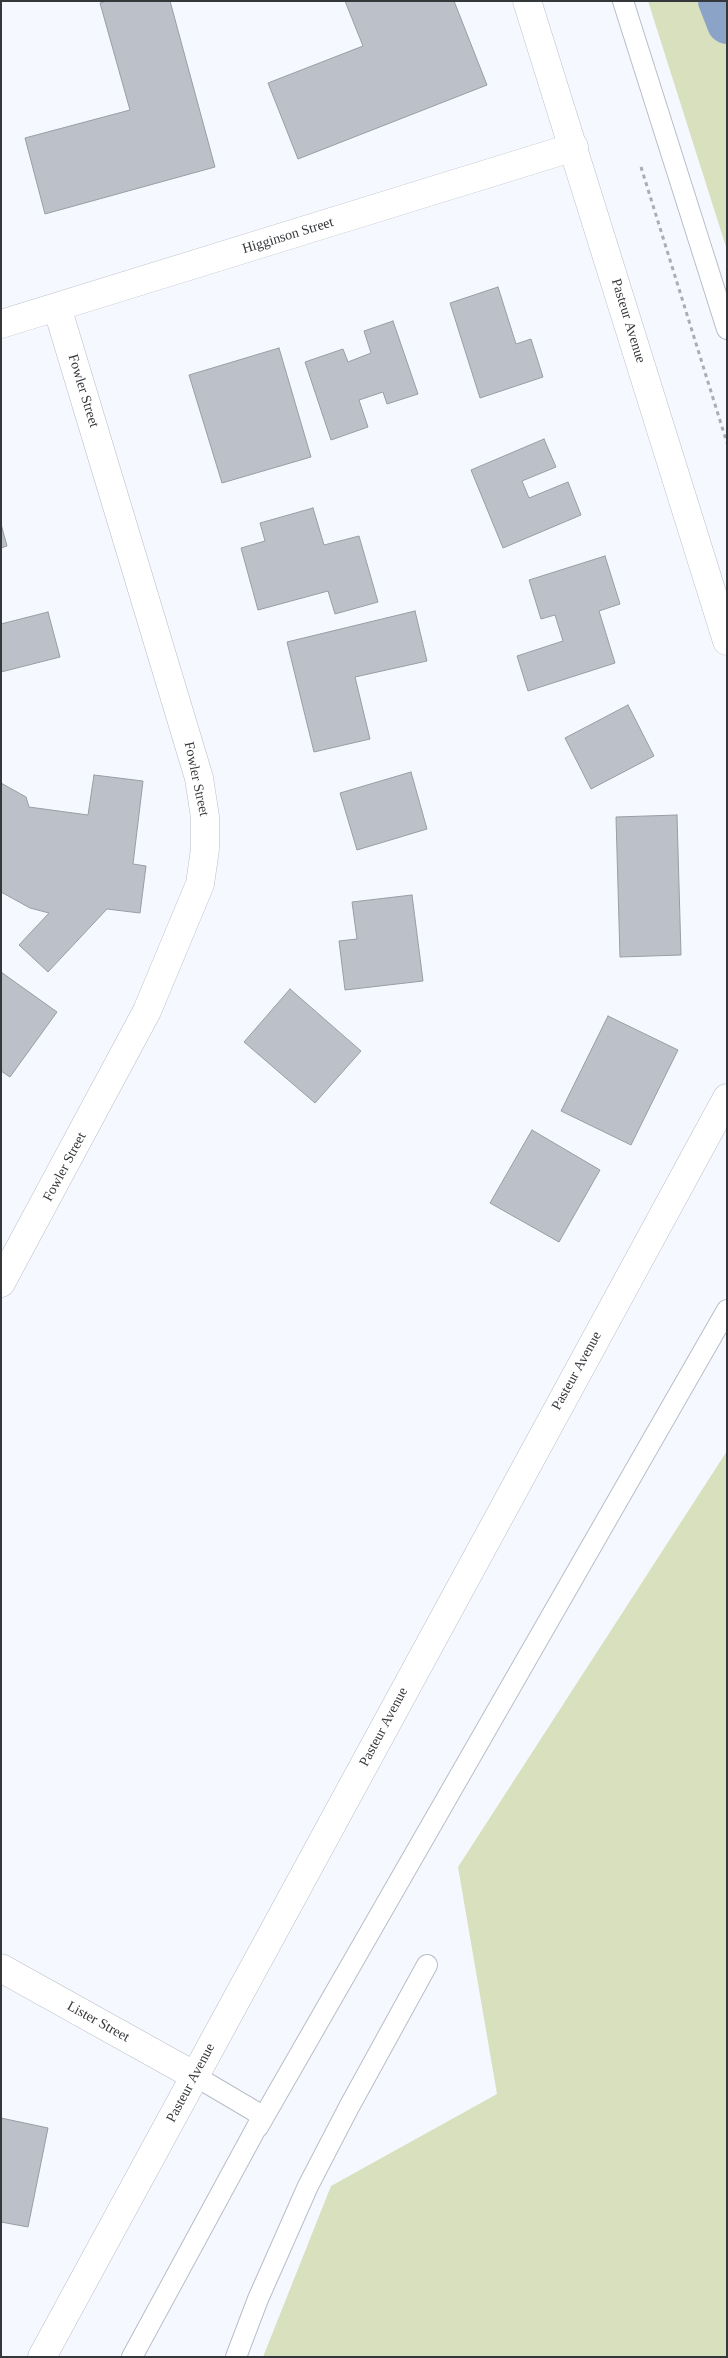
<!DOCTYPE html>
<style>
body{margin:0}
#map{position:relative;width:728px;height:2358px;overflow:hidden;background:#f5f8fe;font-family:"Times New Roman",serif}
canvas{display:block}
.frame{position:absolute;inset:0;border:2px solid #35383b;pointer-events:none}
</style>
<div id="map">
<canvas width="728" height="2358"></canvas>
<div class="frame"></div>
</div>
<script>
const g = document.querySelector('canvas').getContext('2d');
g.lineJoin = 'round';
function fill(path, color) {
  g.fillStyle = color;
  g.fill(path, 'evenodd');
}
function poly(rows) {
  const path = new Path2D();
  for (const r of rows) {
    path.moveTo(r[0], r[1]);
    for (let i = 2; i < r.length; i += 2) path.lineTo(r[i], r[i + 1]);
  }
  return path;
}
function trace(path, color, width, dash) {
  g.strokeStyle = color;
  g.lineWidth = width;
  g.lineCap = dash ? 'butt' : 'round';
  g.setLineDash(dash || []);
  g.stroke(path);
}
function write(font, color, halo, rows, align = 'center') {
  g.font = font + ' "Times New Roman",serif';
  g.lineWidth = 4.5;
  g.setLineDash([]);
  g.textBaseline = 'middle';
  g.strokeStyle = halo;
  g.fillStyle = color;
  for (const [text, x, y, turn = 0] of rows) {
    g.save();
    g.translate(x, y);
    g.rotate((+turn || 0) * Math.PI / 180);
    g.textAlign = isNaN(turn) ? turn : align;
    if (halo) g.strokeText(text, 0, 0);
    g.fillText(text, 0, 0);
    g.restore();
  }
}
fill(poly([
 [648,1,727,1,727,250],
 [727,1451,727,2357,263,2357,331,2186,497,2094,458,1867]
]), '#d8e0bd');
trace(poly([
 [718,1,727,24]
]), '#8ca3c8', 40);
const building = poly([
 [107,1,170,1,215,167,45,214,25,138,130,110,100,3,107,1],
 [345,1,454,1,487,85,298,159,268,83,363,46,345,1],
 [498,287,516,344,531,339,543,377,480,398,450,303,498,287],
 [393,321,418,394,387,404,383,392,359,400,368,427,331,440,305,362,343,349,348,362,371,353,364,331,393,321],
 [279,348,311,457,222,483,189,375,279,348],
 [544,439,556,467,522,481,529,498,568,482,581,515,503,548,471,470,544,439],
 [313,508,324,545,359,536,378,602,335,614,328,591,258,610,241,548,265,541,260,523,313,508],
 [1,524,7,546,1,548,1,524],
 [605,556,620,604,599,611,615,663,528,691,517,656,563,641,555,615,541,619,529,580,605,556],
 [415,611,427,661,355,677,370,739,314,752,287,642,415,611],
 [48,612,60,657,1,672,1,624,48,612],
 [628,705,654,756,591,789,565,738,628,705],
 [411,772,427,829,357,850,340,793,411,772],
 [94,775,143,781,133,864,146,866,140,913,107,909,48,972,19,945,49,913,30,908,1,892,1,783,26,797,29,807,88,815,94,775],
 [677,815,681,955,620,957,616,817,677,815],
 [412,895,423,981,345,990,339,941,357,939,352,902,412,895],
 [1,972,57,1012,10,1077,1,1071,1,972],
 [290,989,361,1051,315,1103,244,1042,290,989],
 [608,1016,678,1050,631,1145,561,1111,608,1016],
 [532,1130,600,1170,559,1242,490,1203,532,1130],
 [1,2118,48,2128,28,2227,1,2222,1,2118]
]);
fill(building, '#bbc0c9');
trace(building, '#989da6', 1);
const service = poly([
 [623,1,727,329],
 [258,2127,727,1310],
 [132,2357,259,2123,260,2119,256,2112,195,2076],
 [236,2357,258,2299,308,2186,349,2107,427,1965]
]);
const minor = poly([
 [1,324,574,147],
 [1,1283,147,1011,200,884,205,849,205,817,199,778,57,307],
 [1,1968,195,2076]
]);
const tertiary = poly([
 [527,1,727,641],
 [42,2357,727,1098]
]);
trace(service, '#b8bec7', 22);
trace(minor, '#b8bec7', 29);
trace(tertiary, '#b8bec7', 29);
trace(poly([
 [641,167,727,443]
]), '#aaadb2', 3, [4, 4]);
trace(service, '#fff', 20);
trace(minor, '#fff', 28);
trace(tertiary, '#fff', 28);
write('14px', '#35383b', '#fff', [
 ["Higginson Street",288,236,-17],
 ["Pasteur Avenue",628,321,73],
 ["Fowler Street",83,391,73],
 ["Fowler Street",196,779,78],
 ["Fowler Street",65,1167,-62],
 ["Pasteur Avenue",577,1371,-61],
 ["Pasteur Avenue",384,1727,-62],
 ["Lister Street",98,2022,29],
 ["Pasteur Avenue",191,2083,-62]
]);
</script>
